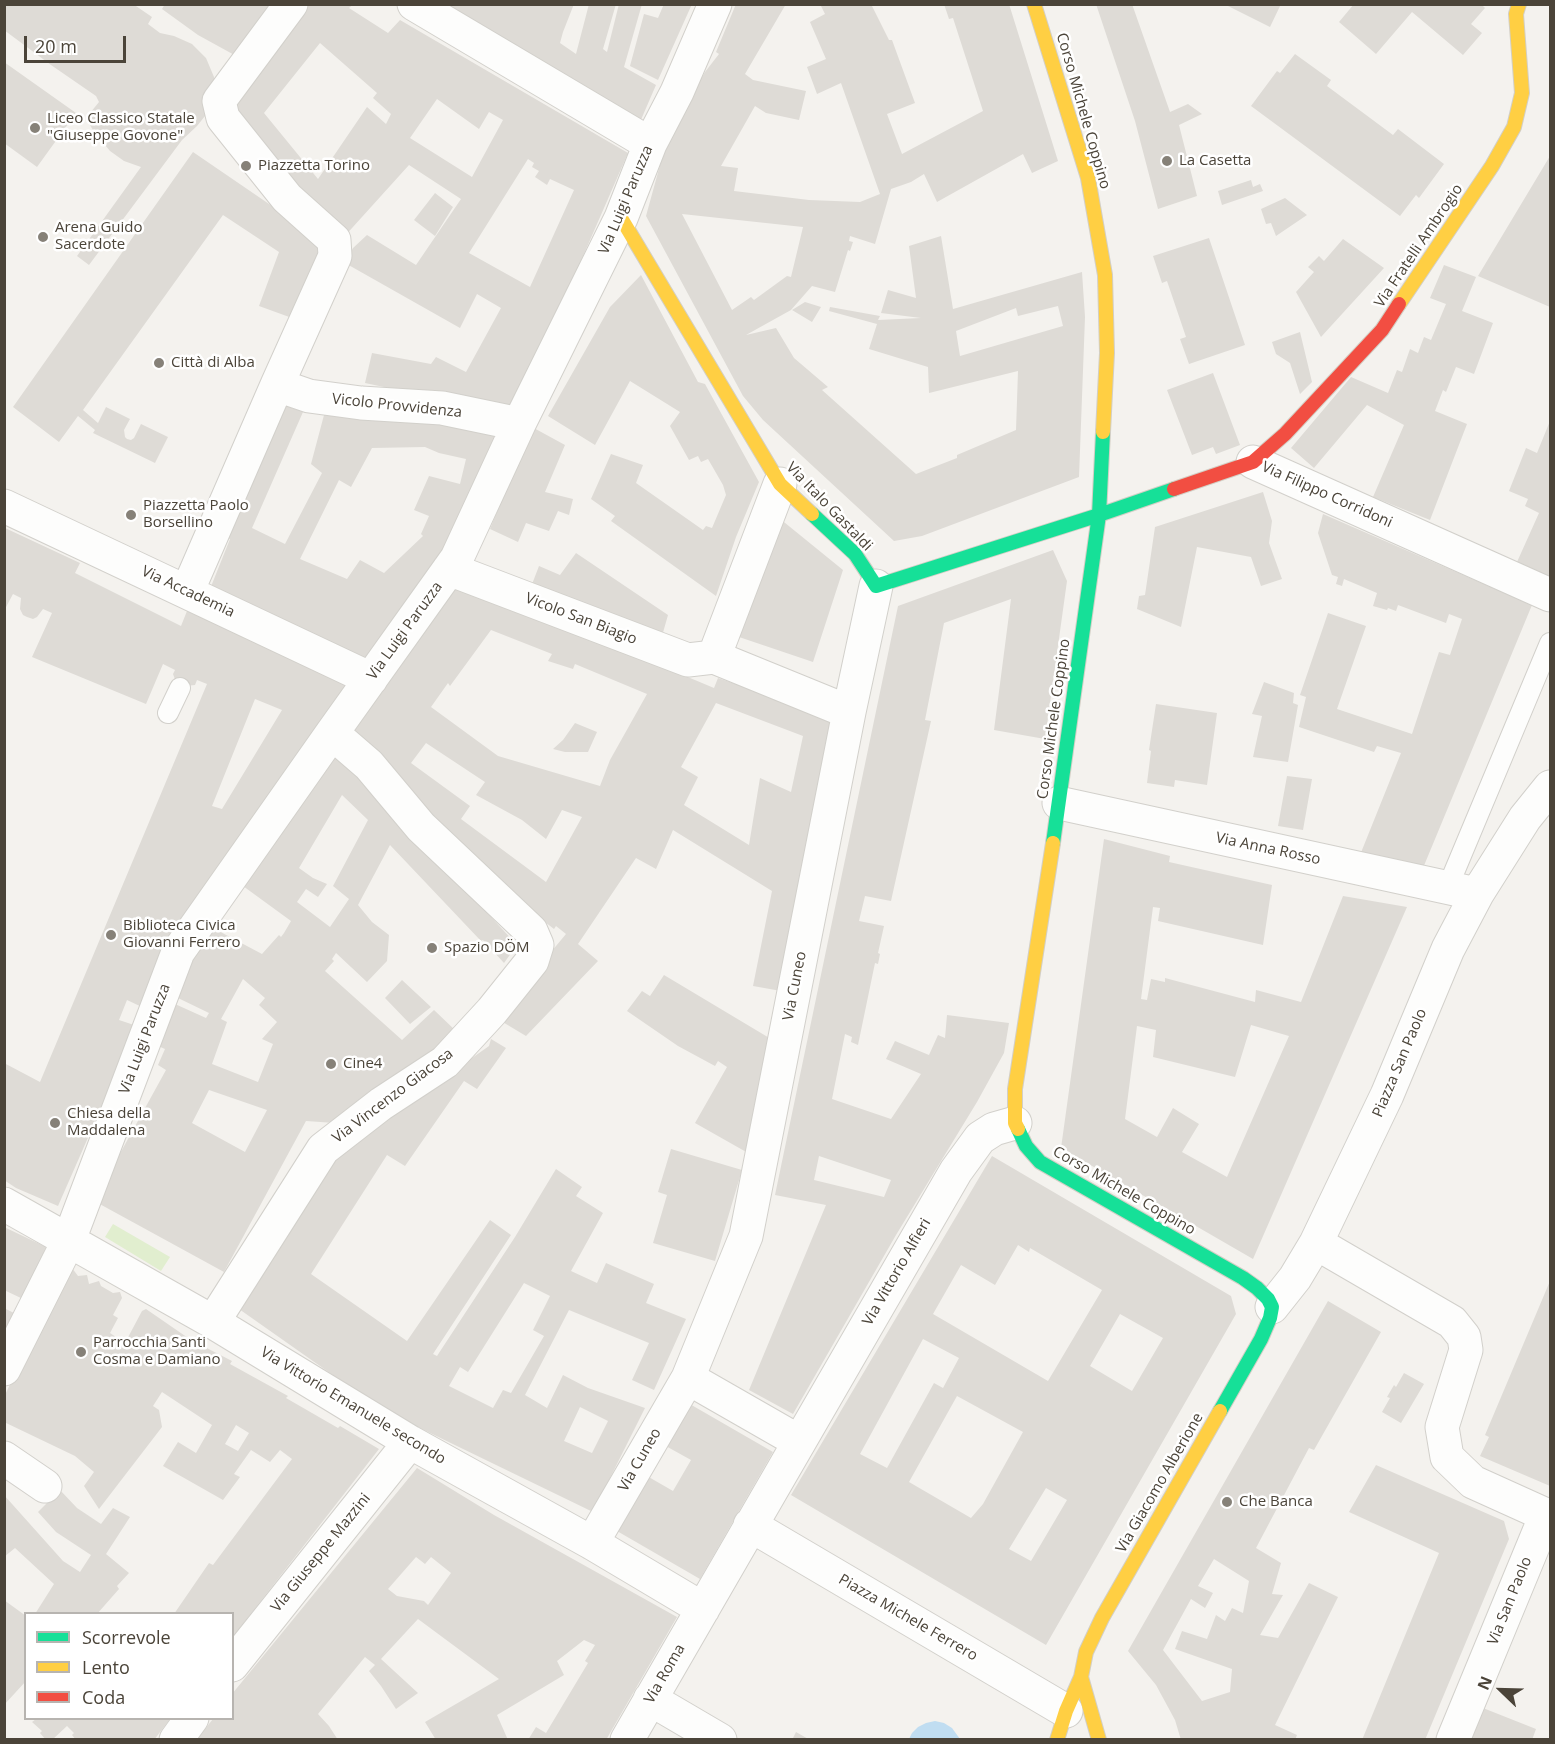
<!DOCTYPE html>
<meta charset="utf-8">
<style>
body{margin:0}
#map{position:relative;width:1555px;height:1744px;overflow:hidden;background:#f4f2ee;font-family:"Open Sans",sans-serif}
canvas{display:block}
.frame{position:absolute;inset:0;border:6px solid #4b4439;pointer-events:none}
.legend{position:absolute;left:24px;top:1612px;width:210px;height:108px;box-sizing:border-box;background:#fff;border:2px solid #b7b4b0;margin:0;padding:8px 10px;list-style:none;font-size:18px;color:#4b4439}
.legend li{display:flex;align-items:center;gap:12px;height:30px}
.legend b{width:30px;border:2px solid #b7b4b0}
.north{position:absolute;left:1471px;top:1660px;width:60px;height:60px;-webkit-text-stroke:4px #fff;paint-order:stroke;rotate:293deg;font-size:16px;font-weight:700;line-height:24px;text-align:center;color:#4b4439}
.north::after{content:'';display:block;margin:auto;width:21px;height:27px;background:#4b4439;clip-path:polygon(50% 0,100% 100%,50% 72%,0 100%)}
.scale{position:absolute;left:24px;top:36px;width:102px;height:27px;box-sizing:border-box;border:3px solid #4b4439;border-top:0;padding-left:8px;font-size:18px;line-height:21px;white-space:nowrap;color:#4b4439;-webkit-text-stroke:4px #fff;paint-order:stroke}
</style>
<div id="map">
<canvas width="1555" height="1744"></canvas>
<div class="frame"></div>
<ul class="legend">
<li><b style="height:8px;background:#16e098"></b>Scorrevole</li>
<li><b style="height:8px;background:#ffcf43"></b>Lento</li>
<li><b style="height:8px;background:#f24e42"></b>Coda</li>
</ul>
<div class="north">N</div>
<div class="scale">20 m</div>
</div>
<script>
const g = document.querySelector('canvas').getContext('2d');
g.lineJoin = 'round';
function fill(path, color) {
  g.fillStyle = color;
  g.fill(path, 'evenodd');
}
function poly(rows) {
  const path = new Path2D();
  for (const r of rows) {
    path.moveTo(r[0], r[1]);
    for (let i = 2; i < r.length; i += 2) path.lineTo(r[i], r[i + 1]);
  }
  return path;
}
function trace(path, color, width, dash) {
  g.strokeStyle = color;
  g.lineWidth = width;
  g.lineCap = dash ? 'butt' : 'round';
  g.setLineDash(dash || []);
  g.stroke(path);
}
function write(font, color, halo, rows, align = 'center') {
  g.font = font + ' "Open Sans",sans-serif';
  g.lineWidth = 5;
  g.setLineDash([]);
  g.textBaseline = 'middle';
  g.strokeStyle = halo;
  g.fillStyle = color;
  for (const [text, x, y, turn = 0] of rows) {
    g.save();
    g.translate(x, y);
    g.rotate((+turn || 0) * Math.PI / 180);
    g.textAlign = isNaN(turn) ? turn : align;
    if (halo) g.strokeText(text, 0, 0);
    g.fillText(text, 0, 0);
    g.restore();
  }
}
fill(poly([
 [113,1224,170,1257,161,1271,105,1237]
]), '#e1eecf');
fill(poly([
 [935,1721,944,1723,952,1728,960,1739,909,1739,912,1733,918,1727,926,1723]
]), '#c0ddf1');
fill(poly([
 [4,4,133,4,152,17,148,24,160,33,174,36,192,44,206,58,214,77,215,92,209,111,197,126,182,140,89,265,77,256,141,167,124,161,110,151,94,132,86,118,99,102,96,96,51,65,4,30],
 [165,4,275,4,238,57,198,35,162,9],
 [438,4,574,4,563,32,560,43,576,54,589,4,616,4,603,49,607,52,619,4,642,4,624,67,656,85,640,122],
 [664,4,692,4,658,80,630,66,644,14,658,18],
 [736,4,786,4,745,74,753,80,806,91,799,120,766,113,755,106,721,166,738,168,734,191,809,200,860,202,880,194,841,83,817,94,807,67,826,59,810,22,825,14,820,4,871,4,889,40,892,40,915,103,887,114,902,154,983,111,953,18,949,19,944,4,1009,4,1058,161,1032,173,1023,154,937,202,924,174,911,182,891,189,875,244,850,236,849,241,853,242,850,251,848,250,835,292,812,286,791,310,746,335,776,328,794,358,828,387,822,390,916,474,957,458,957,455,1016,430,1018,371,929,393,928,367,869,349,877,324,829,311,830,307,880,316,878,320,921,318,881,313,888,290,916,298,909,246,941,236,953,309,1082,272,1085,317,1079,477,922,536,894,541,763,420,743,396,646,216,668,136,705,72,719,54,716,52],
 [682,214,803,227,791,277,787,276,754,300,751,297,732,310],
 [1058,306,1063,326,960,356,956,331,1016,308,1018,316],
 [1096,4,1132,4,1170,112,1188,104,1202,114,1179,125,1197,196,1158,209,1135,121],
 [1224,4,1281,4,1270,27],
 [1354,4,1481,4,1485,8,1471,24,1482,33,1463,55,1412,12,1376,54,1339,22],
 [309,5,352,5,349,8,388,33,400,20,628,153,549,334,531,362,507,413,365,383,372,353,431,364,436,357,466,372,501,308,477,294,460,328,345,263,353,248,367,235,416,265,461,199,409,165,343,238,228,105],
 [320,43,377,93,373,98,391,114,386,124,367,107,318,179,264,113],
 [437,99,479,129,489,112,503,120,472,177,410,138],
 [528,159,534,163,532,167,539,171,535,177,547,185,550,179,574,190,530,287,469,253],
 [1295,54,1331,80,1327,86,1393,135,1398,129,1444,164,1419,198,1416,195,1400,216,1251,106,1277,71,1280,73],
 [4,62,76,113,37,167,4,143],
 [193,152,310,232,324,244,292,318,259,306,279,252,223,215,83,410,98,423,106,407,130,419,124,430,125,437,127,439,131,440,134,438,141,424,168,437,155,463,93,433,95,430,78,416,59,442,13,407],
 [1550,156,1550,307,1478,276],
 [1251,180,1253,187,1260,184,1263,191,1222,205,1218,191],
 [435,193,453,207,435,236,414,220],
 [1285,198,1307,215,1276,236,1271,223,1266,224,1261,209],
 [1209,238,1245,345,1189,364,1180,339,1186,337,1167,281,1162,283,1153,256],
 [1343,239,1384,268,1321,337,1296,292,1314,272,1308,267,1319,256,1324,261],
 [1444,265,1476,277,1462,311,1493,323,1474,374,1456,367,1446,392,1443,390,1435,411,1467,424,1430,520,1373,497,1404,425,1367,405,1314,468,1291,448,1351,377,1388,393,1397,370,1402,372,1410,349,1418,353,1424,337,1431,340,1446,304,1430,298],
 [641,275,698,382,705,384,759,482,736,537,716,596,611,521,615,516,591,499,611,454,643,465,636,483,703,530,706,526,712,528,726,495,723,485,708,459,701,462,698,456,689,460,670,426,680,412,630,381,595,445,548,416,610,307],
 [805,302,821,307,812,322,792,310],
 [1300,332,1312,382,1300,394,1290,363,1276,354,1272,342],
 [1213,373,1240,445,1216,454,1213,447,1192,455,1167,390],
 [278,403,303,412,252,528,285,544,322,473,311,464,324,415,347,417,437,419,499,433,446,549,364,661,210,589,230,539,219,535],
 [425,447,439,453,466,459,460,484,429,476,414,510,429,516,421,534,423,536,384,573,360,560,347,579,300,559,339,480,351,487,372,448],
 [1550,421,1550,577,1517,562,1539,513,1525,506,1528,499,1509,491,1526,448,1537,453],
 [532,427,565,445,545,492,573,499,569,515,558,511,549,531,526,523,518,542,490,529],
 [1263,492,1272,521,1269,543,1282,579,1261,586,1251,557,1197,547,1181,627,1137,609,1139,596,1145,595,1155,527],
 [1323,514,1532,605,1423,868,1360,855,1401,753,1377,746,1374,752,1299,727,1306,697,1300,695,1328,613,1366,626,1337,709,1412,734,1439,652,1450,655,1462,619,1449,614,1446,623,1398,605,1396,611,1388,608,1387,610,1373,606,1377,593,1344,579,1342,586,1336,584,1338,577,1332,575,1318,533],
 [779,518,843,570,813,662,739,637],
 [5,528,80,563,75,573,181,626,187,611,349,684,144,1008,127,1000,119,1020,137,1026,58,1206,16,1188,4,1180,4,1063,40,1082,207,684,197,680,195,685,185,686,176,682,173,674,175,670,163,664,146,704,32,657,52,613,43,609,37,617,33,619,27,617,23,615,20,609,21,598,13,594,5,609],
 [255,699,282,710,222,809,212,806],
 [1053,550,1067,581,1045,739,994,730,1011,599,944,623,925,720,931,721,891,901,865,896,859,921,884,926,878,953,880,954,878,964,875,963,858,1045,851,1042,852,1037,845,1034,832,1099,891,1119,921,1074,886,1059,895,1041,929,1055,938,1035,945,1038,947,1015,1009,1023,1004,1053,977,1102,896,1235,793,1414,749,1390,826,1205,775,1195,898,606],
 [819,1156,891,1180,884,1197,814,1180],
 [576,553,668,615,662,636,529,592,539,566,560,575],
 [456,580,714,688,718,678,759,692,837,723,781,991,753,986,772,891,673,830,656,869,636,858,578,944,598,961,526,1036,496,1018,566,934,556,926,554,929,459,856,345,738],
 [491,630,552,654,548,661,573,669,575,664,647,694,610,760,600,786,498,756,431,707,448,683,450,686],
 [716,703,803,736,791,792,760,778,749,845,684,805,698,777,681,767],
 [426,743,485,782,476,795,522,820,546,839,562,810,582,817,546,882,461,819,470,806,411,763],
 [1264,682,1294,693,1293,703,1298,705,1288,762,1253,757,1262,716,1252,714],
 [1156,704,1217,713,1207,785,1175,780,1174,787,1147,783,1151,751,1149,750],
 [575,723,597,732,588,752,565,752,553,749,563,740],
 [336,750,517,945,504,963,483,940,481,941,390,845,358,905,372,922,389,935,387,961,367,982,336,953,332,959,334,961,325,971,402,1040,434,1010,456,1031,423,1060,335,1123,306,1121,224,1272,96,1202,112,1168,166,1070,158,1065,165,1049,158,1046,175,1004,206,1018,209,1013,178,998,191,963,213,928,262,954,279,935,281,937,284,933,291,921,243,886,271,849],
 [342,795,368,820,333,886,349,899,330,927,297,902,306,889,318,897,327,884,313,878,299,868],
 [243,979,265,998,259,1005,277,1022,262,1039,273,1044,258,1082,212,1064,227,1022,221,1019],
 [209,1090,267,1110,245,1152,192,1123],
 [1287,776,1312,779,1303,830,1278,826],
 [1104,839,1170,856,1169,862,1272,885,1263,945,1158,921,1160,908,1153,907,1141,999,1147,1000,1151,979,1165,982,1165,978,1255,1002,1256,990,1301,1002,1343,896,1407,907,1253,1259,1061,1148],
 [1251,1025,1289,1036,1227,1177,1182,1152,1199,1124,1173,1108,1157,1137,1125,1119,1137,1026,1156,1030,1153,1057,1235,1077],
 [664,975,771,1039,748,1153,695,1123,727,1067,718,1061,715,1066,678,1046,627,1011,642,991,650,996],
 [402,980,431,1007,410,1024,385,998],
 [491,1039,506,1048,477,1089,464,1081,405,1166,387,1155,311,1274,407,1341,490,1220,511,1235,433,1354,437,1356,515,1237,556,1169,582,1187,576,1196,603,1213,571,1271,597,1283,606,1263,654,1284,646,1303,686,1319,654,1390,632,1380,649,1343,569,1310,525,1395,547,1408,563,1375,588,1388,645,1408,593,1512,393,1415,391,1416,239,1309,342,1142,390,1116,489,1046],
 [524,1283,550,1296,533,1330,544,1336,511,1393,503,1390,493,1408,449,1386,460,1367,468,1372],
 [580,1407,608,1421,592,1453,564,1441],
 [671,1149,742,1170,715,1261,653,1243,667,1195,658,1192],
 [992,1156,1231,1296,1236,1314,1046,1645,791,1495],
 [1018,1245,1029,1252,1030,1248,1102,1290,1048,1381,933,1314,961,1265,995,1285],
 [1120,1314,1163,1338,1132,1391,1090,1366],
 [923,1339,959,1358,943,1388,934,1383,887,1468,860,1454],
 [957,1396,1023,1432,983,1504,971,1518,909,1482],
 [1046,1488,1067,1500,1031,1561,1009,1549],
 [4,1227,46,1247,23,1299,4,1290],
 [72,1268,78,1276,87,1275,89,1284,99,1281,101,1286,113,1293,120,1292,122,1298,113,1315,118,1318,110,1333,125,1343,142,1311,146,1309,191,1340,232,1361,230,1364,288,1396,286,1398,338,1428,340,1426,379,1449,232,1638,232,1614,174,1614,209,1563,213,1565,292,1459,280,1450,270,1462,251,1450,234,1474,240,1477,223,1500,163,1466,178,1442,196,1453,212,1425,162,1392,153,1406,159,1410,162,1427,99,1509,84,1486,94,1472,75,1456,4,1422,4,1397,31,1341],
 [236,1425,249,1433,238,1451,225,1444],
 [1550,1281,1550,1486,1480,1456,1489,1437,1485,1435],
 [1328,1301,1381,1332,1314,1450,1309,1448,1256,1548,1281,1563,1272,1594,1283,1595,1260,1635,1278,1638,1309,1583,1338,1597,1275,1725,1297,1735,1295,1740,1181,1740,1175,1720,1156,1685,1128,1651],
 [1214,1559,1249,1581,1243,1613,1232,1608,1225,1621,1216,1615,1207,1639,1182,1631,1175,1649,1232,1669,1230,1692,1202,1701,1163,1650,1191,1599,1205,1608,1213,1593,1198,1586],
 [4,1308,16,1314,4,1339],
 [1404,1373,1424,1384,1401,1423,1382,1412,1390,1398,1387,1397,1394,1385,1396,1387],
 [688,1403,773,1452,700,1579,617,1531,647,1476,673,1491,691,1460,664,1445],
 [1376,1465,1504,1521,1509,1539,1425,1740,1362,1740,1439,1553,1349,1512],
 [417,1468,494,1515,677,1617,606,1740,528,1740,536,1727,546,1733,588,1663,585,1661,595,1645,584,1640,557,1661,564,1675,497,1715,508,1740,436,1740,425,1722,499,1679,418,1619,381,1659,418,1693,396,1709,381,1686,369,1671,375,1665,365,1657,318,1714,329,1726,338,1740,196,1740,213,1719,232,1719,232,1694],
 [416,1557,425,1564,431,1557,451,1573,428,1605,424,1601,397,1596,388,1589],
 [60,1490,77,1508,101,1524,113,1508,130,1517,106,1554,129,1573,117,1586,119,1589,97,1614,35,1614,54,1584,15,1548,4,1557,4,1495,63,1561,80,1572,91,1555,56,1532,38,1512],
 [4,1600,26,1616,26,1681,4,1705],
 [1483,1708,1536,1729,1532,1740,1470,1740],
 [36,1719,170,1719,154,1740,76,1740,72,1735,74,1733,67,1726,52,1740,46,1740,40,1733,42,1731,32,1722],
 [796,1732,810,1740,792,1740]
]), '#dedbd6');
const lane = poly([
 [168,713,180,688],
 [1447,889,1550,643]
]);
const street = poly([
 [291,4,219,101,223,118,287,198,334,240,335,256,277,385,309,396,361,403,442,408,519,424],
 [414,4,650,144],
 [1253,462,1550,595],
 [4,506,371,679],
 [449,569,688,660,714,657,849,712],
 [187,592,277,385],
 [714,657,780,484],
 [1059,803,1477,894],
 [4,1204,213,1322,410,1442,592,1543,703,1609],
 [1316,1243,1452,1322,1464,1337,1466,1350,1442,1427,1447,1457,1473,1482,1546,1515,1453,1740],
 [1272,1307,1295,1278,1316,1243,1387,1095,1448,949,1477,894,1525,818,1550,787],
 [213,1322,323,1149,381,1104,445,1062,492,1011,532,961,537,945,531,931,421,827,369,765,332,733],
 [4,1369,69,1240,178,952,332,733,457,558,519,424,621,218,650,144,677,92,715,4],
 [688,1378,798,1441],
 [4,1458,45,1486],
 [750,1525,1066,1711],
 [592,1543,688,1378,746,1236,849,712,876,586],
 [232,1665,410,1442],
 [650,1699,720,1740],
 [176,1740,192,1718],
 [627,1740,956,1171,980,1138,994,1129,1015,1123]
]);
const fast = poly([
 [812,514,855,554,876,586,1099,515,1174,489],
 [1053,843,1099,515,1103,432],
 [1018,1129,1026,1146,1040,1162,1243,1278,1257,1288,1268,1299,1272,1307,1270,1318,1261,1339,1220,1411]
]);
const slow = poly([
 [1034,4,1088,178,1105,275,1107,353,1103,432],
 [621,218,780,484,812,514],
 [1399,304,1492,166,1514,127,1522,93,1516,14,1519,4],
 [1018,1129,1015,1123,1015,1089,1053,843],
 [1081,1677,1099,1740],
 [1057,1740,1066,1711,1081,1677,1086,1652,1102,1618,1220,1411]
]);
const jam = poly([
 [1174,489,1253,462,1285,434,1382,330,1399,304]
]);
trace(lane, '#d2d0cb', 22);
trace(street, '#d2d0cb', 35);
trace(fast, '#d3cfc5', 16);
trace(slow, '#d3cfc5', 16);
trace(jam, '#d3cfc5', 16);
trace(lane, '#fdfdfc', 20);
trace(street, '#fdfdfc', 33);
trace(fast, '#16e098', 14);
trace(slow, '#ffcf43', 14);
trace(jam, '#f24e42', 14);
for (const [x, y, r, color] of [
 [35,128,6,"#868178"],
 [1167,161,6,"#868178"],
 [246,166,6,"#868178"],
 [43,237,6,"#868178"],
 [159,363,6,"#868178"],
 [131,515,6,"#868178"],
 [111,935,6,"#868178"],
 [432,948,6,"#868178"],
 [331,1064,6,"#868178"],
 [55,1123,6,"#868178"],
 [81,1352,6,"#868178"],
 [1227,1502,6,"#868178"]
]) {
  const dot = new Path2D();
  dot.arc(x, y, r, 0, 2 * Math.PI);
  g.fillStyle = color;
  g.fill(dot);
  trace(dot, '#fff', 2);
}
write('15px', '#4b4439', '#fff', [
 ["Corso Michele Coppino",1083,111,74],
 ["Via Luigi Paruzza",626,200,-67],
 ["Via Fratelli Ambrogio",1419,246,-56],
 ["Vicolo Provvidenza",397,406,6],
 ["Via Filippo Corridoni",1327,495,24],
 ["Via Italo Gastaldi",829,507,46],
 ["Via Accademia",188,592,25],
 ["Vicolo San Biagio",581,619,21],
 ["Via Luigi Paruzza",405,631,-54],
 ["Corso Michele Coppino",1054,719,-82],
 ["Via Anna Rosso",1268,849,12],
 ["Via Cuneo",795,986,-79],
 ["Via Luigi Paruzza",145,1039,-69],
 ["Piazza San Paolo",1400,1063,-67],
 ["Via Vincenzo Giacosa",393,1096,-37],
 ["Corso Michele Coppino",1124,1191,30],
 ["Via Vittorio Alfieri",897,1272,-60],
 ["Via Vittorio Emanuele secondo",353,1406,31],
 ["Via Cuneo",640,1460,-60],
 ["Via Giacomo Alberione",1160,1483,-60],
 ["Via Giuseppe Mazzini",321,1553,-51],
 ["Via San Paolo",1510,1601,-68],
 ["Piazza Michele Ferrero",908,1618,30],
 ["Via Roma",665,1674,-60]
]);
write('15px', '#4b4439', '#fff', [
 ["Liceo Classico Statale",47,119],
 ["\"Giuseppe Govone\"",47,136],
 ["La Casetta",1179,161],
 ["Piazzetta Torino",258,166],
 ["Arena Guido",55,228],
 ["Sacerdote",55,245],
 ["Città di Alba",171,363],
 ["Piazzetta Paolo",143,506],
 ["Borsellino",143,523],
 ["Biblioteca Civica",123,926],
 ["Giovanni Ferrero",123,943],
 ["Spazio DÖM",444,948],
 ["Cine4",343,1064],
 ["Chiesa della",67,1114],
 ["Maddalena",67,1131],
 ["Parrocchia Santi",93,1343],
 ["Cosma e Damiano",93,1360],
 ["Che Banca",1239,1502]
], 'left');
</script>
